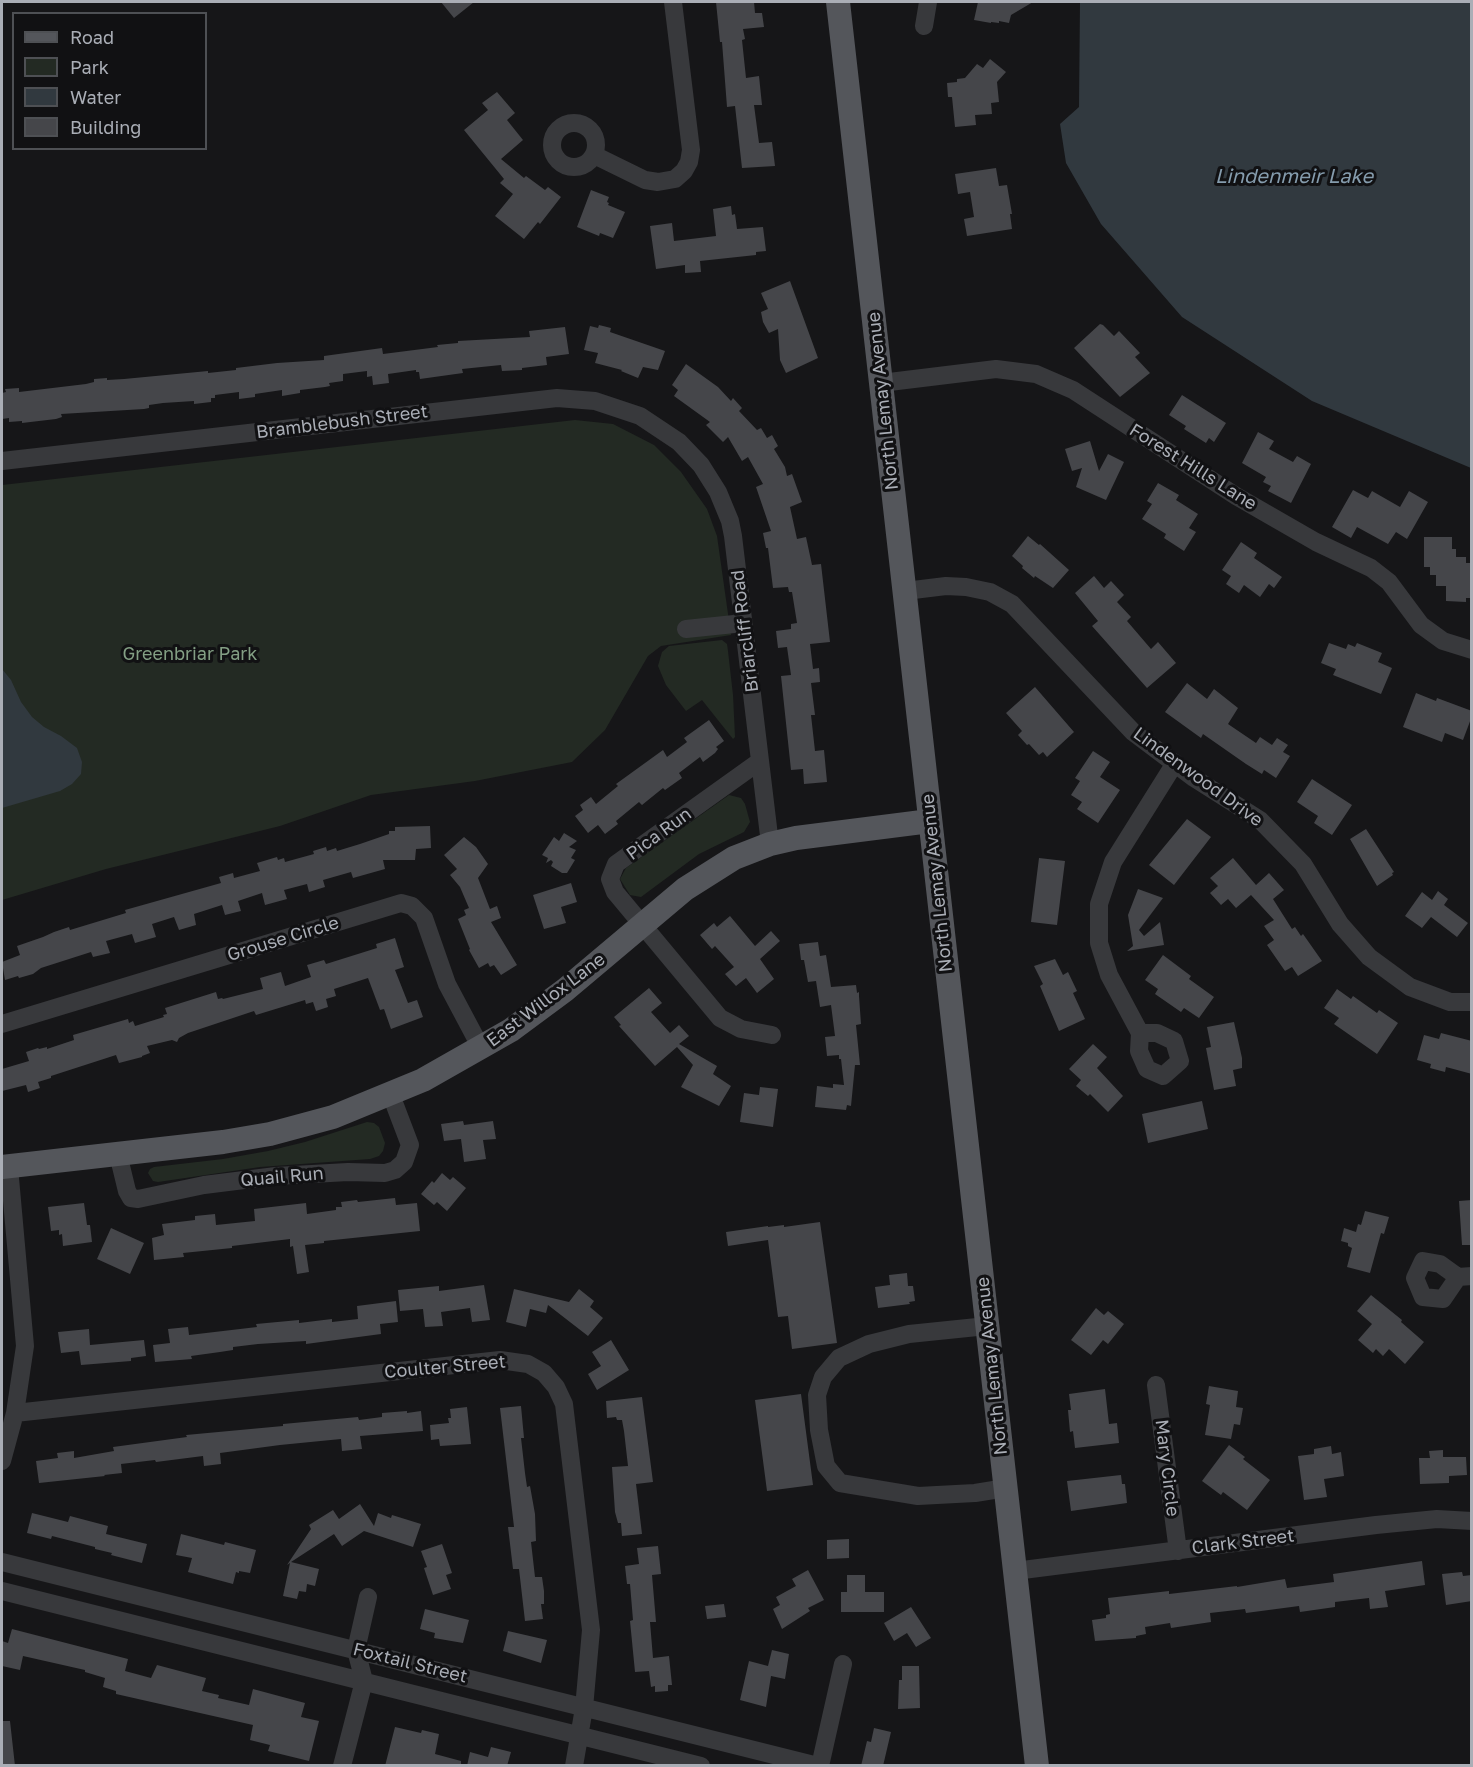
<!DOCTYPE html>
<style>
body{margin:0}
#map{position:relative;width:1473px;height:1767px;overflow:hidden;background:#161618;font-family:"Golos Text",sans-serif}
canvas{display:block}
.frame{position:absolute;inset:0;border:3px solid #aaaeb6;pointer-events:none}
.legend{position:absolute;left:12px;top:12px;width:195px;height:138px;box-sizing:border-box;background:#111113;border:2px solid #4e5054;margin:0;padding:8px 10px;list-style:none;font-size:18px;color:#aaaeb6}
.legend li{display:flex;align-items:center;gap:12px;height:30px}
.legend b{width:30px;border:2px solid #4e5054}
</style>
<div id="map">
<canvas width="1473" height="1767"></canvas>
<div class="frame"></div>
<ul class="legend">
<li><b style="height:8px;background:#54565b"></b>Road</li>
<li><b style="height:16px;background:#232a23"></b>Park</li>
<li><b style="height:16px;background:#31393f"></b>Water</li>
<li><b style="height:16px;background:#45464a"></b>Building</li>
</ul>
</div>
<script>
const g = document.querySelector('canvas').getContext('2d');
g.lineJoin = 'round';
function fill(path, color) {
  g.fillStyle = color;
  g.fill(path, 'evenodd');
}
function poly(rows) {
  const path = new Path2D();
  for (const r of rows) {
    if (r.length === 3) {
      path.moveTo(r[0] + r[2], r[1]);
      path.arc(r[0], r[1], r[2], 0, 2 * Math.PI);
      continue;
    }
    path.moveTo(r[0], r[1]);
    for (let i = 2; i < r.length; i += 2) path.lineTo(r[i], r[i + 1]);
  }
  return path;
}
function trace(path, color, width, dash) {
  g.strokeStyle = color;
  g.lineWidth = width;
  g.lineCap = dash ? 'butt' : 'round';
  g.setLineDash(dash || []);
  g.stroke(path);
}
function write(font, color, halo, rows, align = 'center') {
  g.font = font + ' "Golos Text",sans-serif';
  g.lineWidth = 6;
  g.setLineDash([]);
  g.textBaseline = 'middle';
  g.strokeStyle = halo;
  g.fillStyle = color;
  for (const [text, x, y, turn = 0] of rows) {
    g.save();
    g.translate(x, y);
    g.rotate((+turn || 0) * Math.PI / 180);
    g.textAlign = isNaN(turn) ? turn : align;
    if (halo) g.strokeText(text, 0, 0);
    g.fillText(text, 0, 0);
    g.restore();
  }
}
fill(poly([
 [575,420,613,424,654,445,681,472,707,509,717,536,731,635,661,646,648,656,605,730,572,762,475,781,371,795,280,826,106,869,2,900,2,485],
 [722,640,727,644,728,651,733,695,735,737,733,739,702,700,686,711,666,685,658,666,662,652,669,646],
 [729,795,741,798,745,804,750,822,744,832,699,854,641,897,630,895,620,879,626,868],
 [367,1122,374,1123,379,1127,385,1143,383,1151,379,1156,370,1159,260,1167,158,1182,153,1181,148,1173,150,1169,154,1167,223,1159,268,1151,305,1142]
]), '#232a23');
fill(poly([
 [1080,2,1471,2,1471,468,1312,401,1182,317,1101,224,1066,163,1060,124,1079,107],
 [2,669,11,680,21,702,32,717,44,727,61,736,77,748,82,762,81,774,72,784,60,791,2,808]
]), '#31393f');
fill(poly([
 [441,2,474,2,454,18],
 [716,2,754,2,755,13,762,13,764,27,743,29,745,39,742,40,746,78,759,76,762,105,754,105,759,143,772,142,775,166,742,168,735,106,727,107,722,42,720,42],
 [978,2,1033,2,1011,15,1009,23,999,21,999,23,991,22,991,23,974,20],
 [990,59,1006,72,997,82,999,102,991,103,992,114,975,115,976,125,955,127,952,97,948,97,947,83,957,82,957,79,965,78,977,64,983,68],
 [497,92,515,113,507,120,523,140,501,159,524,178,526,176,545,190,548,187,561,197,540,224,538,222,524,239,495,216,513,194,500,183,504,179,464,130,488,110,482,103],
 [996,168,999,186,1007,185,1012,214,1010,214,1012,229,967,236,964,219,974,217,970,192,958,194,955,174],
 [591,190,609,197,607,202,609,203,608,205,625,212,613,238,600,233,599,236,577,227],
 [731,206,732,215,735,214,737,229,763,227,766,251,756,252,756,255,700,261,701,272,685,273,685,265,656,269,650,226,672,223,674,241,716,236,713,209],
 [790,281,818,358,786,373,780,360,778,329,769,333,763,322,761,312,768,309,761,293],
 [1100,324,1103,325,1114,336,1119,331,1140,353,1135,357,1150,373,1120,397,1074,348],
 [599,325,611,328,610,332,665,351,658,370,643,367,638,378,621,371,622,370,595,363,598,353,584,350,590,326,598,328],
 [565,327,569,354,546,357,547,365,522,368,522,370,502,371,501,365,462,369,463,373,420,379,419,372,416,372,416,370,388,374,389,383,373,385,372,376,367,377,367,371,343,374,343,381,329,383,330,386,325,387,300,390,300,393,282,396,282,390,255,394,255,397,239,399,239,392,215,395,215,398,211,398,211,402,194,404,194,401,163,403,149,405,149,408,144,409,61,414,62,417,56,419,22,423,22,421,9,422,9,418,2,419,2,393,6,392,5,389,19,388,19,392,86,384,94,382,94,379,107,378,107,380,124,379,208,371,208,373,236,370,236,368,277,363,324,360,324,356,382,348,383,354,438,347,437,345,458,343,458,341,530,337,529,331],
 [686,364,718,387,731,401,733,398,742,408,739,411,757,430,761,428,767,438,772,435,778,446,774,449,785,467,787,476,792,474,802,502,790,507,797,539,806,537,812,565,821,564,830,642,810,644,813,669,819,668,820,682,811,683,815,715,811,715,815,751,824,750,827,782,804,784,803,769,791,770,781,676,791,675,787,647,778,648,776,631,791,629,791,624,797,623,792,592,789,592,788,587,773,588,768,548,766,548,763,533,771,531,756,487,763,484,748,457,742,461,728,437,723,442,706,425,710,422,674,396,678,390,672,385],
 [1182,395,1226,423,1214,442,1209,438,1206,443,1184,429,1186,426,1169,415],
 [1258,432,1274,441,1269,449,1293,462,1297,456,1311,464,1291,503,1268,491,1271,486,1263,482,1266,477,1242,463],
 [1090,441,1099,471,1108,454,1124,462,1106,500,1076,487,1082,468,1072,471,1065,449],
 [1158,483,1179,495,1176,500,1198,514,1189,528,1196,532,1184,551,1164,538,1166,534,1142,519,1152,504,1147,501],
 [1353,490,1368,498,1372,491,1400,507,1409,491,1428,502,1407,539,1396,532,1388,544,1357,527,1351,538,1332,527],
 [1028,536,1039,545,1040,544,1069,570,1053,588,1035,576,1034,578,1022,568,1023,566,1012,556],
 [1424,537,1452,537,1452,549,1456,549,1456,557,1466,557,1466,563,1472,563,1472,598,1466,598,1466,602,1446,601,1446,586,1436,586,1436,575,1430,575,1430,567,1424,567],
 [1241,542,1257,553,1254,558,1282,577,1274,588,1269,584,1260,597,1244,585,1239,593,1226,584,1231,576,1222,570],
 [1094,576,1104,588,1111,581,1124,595,1117,602,1131,617,1127,621,1151,649,1158,642,1176,663,1147,688,1092,626,1098,621,1075,593],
 [1329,643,1346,649,1348,644,1355,647,1357,643,1382,653,1378,662,1392,668,1381,694,1333,675,1336,669,1321,663],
 [1187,683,1207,699,1214,689,1238,708,1228,724,1256,743,1260,737,1272,745,1277,738,1288,745,1283,752,1290,756,1276,778,1264,770,1262,774,1246,764,1203,734,1201,738,1165,712],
 [1035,687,1074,732,1047,757,1043,752,1039,755,1029,744,1027,745,1018,735,1022,731,1006,713],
 [1416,693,1436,701,1437,698,1472,711,1472,716,1463,740,1445,733,1442,742,1403,727],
 [709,720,724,741,716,747,718,749,715,753,703,762,700,757,679,773,682,778,665,790,663,788,642,805,639,802,616,821,618,824,605,834,598,825,588,833,575,816,583,810,580,805,591,797,596,804,618,786,616,784,663,750,667,757,687,742,684,738],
 [1093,751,1110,762,1100,777,1120,790,1098,823,1077,809,1082,802,1071,795,1080,781,1075,778],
 [1312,779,1352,805,1332,835,1314,823,1318,816,1297,802],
 [1187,819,1211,837,1174,885,1149,865],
 [430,826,431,848,416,849,415,860,383,860,385,869,353,878,351,872,323,880,325,887,309,892,307,884,284,890,287,899,265,905,262,893,238,901,241,911,225,915,222,905,194,914,196,925,179,930,174,917,152,924,156,937,135,943,132,934,106,941,110,953,93,957,91,952,41,968,33,974,19,978,18,976,5,980,2,962,20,955,17,946,43,937,54,932,69,927,70,930,126,913,125,910,221,883,219,877,233,873,234,878,260,871,257,863,277,857,278,860,284,858,285,862,314,854,313,851,326,847,327,851,336,848,337,851,360,844,389,834,389,831,395,831,395,827],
 [1366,829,1394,872,1392,873,1393,875,1377,886,1350,839],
 [564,833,577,841,569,847,576,850,571,858,575,860,567,873,562,873,551,866,553,862,551,860,546,863,548,858,542,855,554,837,559,841],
 [464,837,476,847,488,864,478,878,490,909,497,906,501,918,491,922,517,965,501,975,494,965,490,967,488,963,479,968,469,950,470,949,458,919,466,915,464,910,469,908,460,887,450,875,457,869,444,855],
 [1039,858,1065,861,1057,925,1031,922],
 [1233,858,1256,885,1269,873,1284,890,1273,899,1292,929,1295,927,1301,936,1303,934,1322,961,1298,976,1292,967,1285,971,1267,945,1274,940,1264,926,1274,920,1251,895,1236,908,1228,899,1221,905,1210,893,1218,886,1210,878],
 [571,883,577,902,561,907,566,923,544,929,533,895],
 [1138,889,1163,898,1139,930,1144,936,1160,922,1164,945,1127,951,1133,946,1128,915],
 [1438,891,1448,899,1444,905,1468,923,1457,937,1431,917,1422,928,1405,916,1422,892,1432,900],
 [730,916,755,946,771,931,780,941,760,959,774,979,757,993,746,978,736,986,725,974,734,967,715,946,712,949,700,935,714,923,717,927],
 [395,938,404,967,395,970,408,1003,417,1000,423,1017,391,1029,384,1009,380,1010,368,978,334,989,336,996,326,999,328,1007,316,1011,313,1002,306,1004,305,1000,256,1015,254,1011,188,1033,179,1038,177,1042,172,1040,147,1046,150,1053,142,1056,142,1057,119,1063,116,1055,51,1076,51,1078,38,1082,40,1088,28,1092,26,1085,2,1091,2,1069,29,1061,26,1052,38,1048,39,1049,47,1047,47,1049,74,1040,73,1035,128,1019,129,1023,133,1021,135,1026,164,1017,163,1015,167,1014,165,1008,216,992,218,999,222,998,223,999,263,989,260,978,281,972,285,986,311,977,307,965,324,960,326,964,377,948,376,944],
 [818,942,820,956,826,955,831,987,856,985,857,993,859,992,859,996,861,1024,856,1025,860,1065,855,1065,851,1106,847,1105,846,1110,815,1107,817,1086,833,1088,833,1084,844,1085,841,1059,839,1059,839,1055,827,1056,825,1037,835,1036,831,1005,820,1007,816,981,808,982,804,960,801,960,799,944],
 [1163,955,1191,976,1189,979,1214,997,1199,1018,1184,1008,1181,1012,1155,994,1158,989,1145,980],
 [1055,959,1063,975,1068,972,1077,991,1073,993,1085,1019,1059,1031,1040,986,1043,984,1034,966],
 [649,988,662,1003,651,1012,670,1033,679,1025,689,1036,679,1044,717,1066,713,1074,731,1086,719,1106,681,1087,693,1065,677,1047,655,1066,619,1026,621,1025,614,1017],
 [1337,989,1351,999,1353,996,1377,1013,1379,1010,1398,1023,1377,1054,1334,1024,1339,1018,1324,1008],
 [1234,1022,1242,1058,1242,1068,1233,1070,1236,1086,1214,1090,1206,1048,1211,1047,1207,1027],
 [1441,1033,1472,1041,1472,1074,1446,1067,1445,1072,1430,1068,1431,1064,1417,1060,1424,1035,1439,1039],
 [1093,1044,1107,1057,1097,1068,1123,1096,1108,1112,1090,1094,1088,1096,1076,1086,1081,1080,1069,1069],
 [760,1087,778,1089,773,1127,740,1122,744,1093,759,1095],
 [1202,1101,1208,1129,1148,1143,1142,1114],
 [463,1121,464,1125,493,1121,496,1139,483,1140,486,1159,464,1162,461,1139,444,1141,441,1124],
 [442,1173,450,1180,453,1177,466,1188,447,1211,437,1202,434,1205,421,1194,432,1181,434,1183],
 [395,1198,396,1205,417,1203,420,1231,324,1241,324,1243,305,1245,309,1272,297,1274,293,1246,290,1247,290,1239,232,1246,232,1248,183,1253,184,1257,154,1260,152,1238,164,1235,162,1224,195,1220,195,1216,215,1214,216,1225,255,1221,254,1209,306,1203,307,1214,336,1210,336,1207,342,1207,341,1202,357,1200,358,1202],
 [1472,1200,1472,1245,1462,1245,1459,1201],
 [84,1203,87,1225,90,1225,92,1242,63,1246,62,1234,59,1235,59,1230,51,1231,48,1207],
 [1365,1211,1389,1217,1384,1234,1381,1233,1370,1273,1347,1267,1352,1248,1348,1246,1348,1243,1341,1241,1344,1228,1356,1232,1358,1224,1361,1225],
 [820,1222,837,1343,792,1349,788,1316,778,1317,768,1240,728,1246,726,1232,768,1226,768,1227,784,1225,784,1227],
 [111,1228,144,1243,130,1274,97,1259],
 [907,1273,908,1286,913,1286,915,1301,909,1302,910,1304,878,1308,875,1287,890,1285,889,1275],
 [484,1285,490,1320,472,1322,470,1308,441,1312,443,1326,425,1327,423,1309,400,1311,398,1290,439,1286,439,1291],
 [514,1289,569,1302,579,1289,594,1301,590,1307,603,1318,588,1336,548,1305,546,1313,530,1309,526,1327,506,1322],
 [1371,1295,1402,1320,1401,1322,1424,1342,1405,1364,1389,1349,1383,1356,1376,1349,1373,1353,1358,1340,1372,1324,1357,1311],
 [396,1301,398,1322,380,1324,381,1334,306,1344,306,1341,258,1344,233,1347,233,1350,220,1352,191,1356,192,1359,155,1362,153,1345,170,1343,168,1329,188,1327,189,1335,257,1327,256,1324,299,1320,299,1323,332,1319,332,1322,358,1319,357,1306],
 [1096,1308,1104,1315,1108,1311,1124,1324,1108,1344,1103,1340,1091,1355,1071,1340],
 [89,1329,90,1345,144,1340,146,1356,131,1358,131,1361,81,1365,79,1351,61,1353,58,1332],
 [611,1340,629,1370,597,1390,588,1374,601,1366,592,1352],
 [1209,1386,1238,1391,1236,1407,1243,1408,1240,1425,1234,1424,1231,1439,1205,1435,1210,1405,1206,1404],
 [1105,1389,1109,1424,1117,1423,1119,1443,1075,1448,1073,1431,1070,1432,1068,1410,1071,1410,1069,1394],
 [801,1394,813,1485,767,1491,755,1400],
 [642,1397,653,1482,636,1484,642,1534,622,1536,621,1523,618,1523,615,1512,612,1467,628,1466,624,1431,622,1420,617,1420,616,1417,607,1418,606,1401],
 [521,1406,524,1438,521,1438,525,1473,527,1487,530,1486,535,1514,536,1541,531,1542,535,1577,542,1577,544,1591,544,1604,541,1604,543,1619,525,1621,519,1569,513,1569,508,1527,514,1527,500,1408],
 [467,1407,471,1444,440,1446,439,1439,431,1440,430,1425,449,1423,448,1418,451,1418,450,1409],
 [407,1411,407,1413,421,1411,423,1431,360,1436,362,1449,342,1451,341,1439,280,1445,220,1453,221,1464,204,1466,203,1456,156,1462,155,1460,121,1464,122,1473,104,1475,105,1476,39,1483,36,1461,58,1458,57,1453,74,1451,74,1458,114,1451,113,1447,187,1437,186,1435,283,1426,283,1424,358,1417,359,1420,382,1417,382,1413],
 [1229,1445,1245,1457,1243,1459,1270,1480,1247,1510,1223,1492,1221,1495,1202,1481],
 [1331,1446,1332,1454,1341,1452,1344,1476,1324,1479,1327,1497,1304,1500,1298,1456,1314,1454,1314,1449],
 [1443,1450,1443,1457,1466,1457,1467,1475,1449,1476,1449,1483,1420,1484,1419,1458,1430,1458,1429,1451],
 [1121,1475,1122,1484,1125,1484,1127,1503,1071,1511,1067,1481],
 [360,1504,374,1526,378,1513,391,1518,392,1515,421,1524,413,1547,364,1531,342,1546,334,1534,291,1562,319,1569,315,1586,307,1584,306,1592,299,1591,297,1599,283,1596,290,1563,287,1565,311,1529,309,1525,333,1510,339,1519],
 [32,1513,68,1522,70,1516,108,1526,106,1534,147,1544,142,1563,111,1555,112,1553,95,1549,95,1547,52,1536,51,1539,27,1533],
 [181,1534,224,1545,225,1542,256,1550,250,1573,239,1571,239,1573,236,1572,233,1584,188,1572,192,1558,176,1555],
 [849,1539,849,1558,827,1559,827,1540],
 [442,1544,452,1573,446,1575,451,1589,433,1595,424,1568,427,1567,421,1551],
 [658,1546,661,1574,652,1575,656,1622,650,1622,653,1658,669,1656,672,1685,668,1685,668,1691,655,1692,655,1686,651,1687,649,1671,635,1672,630,1621,633,1620,630,1584,627,1584,625,1566,639,1564,637,1548],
 [1422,1561,1425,1585,1385,1591,1388,1607,1370,1609,1369,1598,1335,1602,1335,1607,1300,1612,1299,1606,1246,1613,1245,1609,1210,1613,1211,1622,1171,1628,1170,1623,1145,1627,1146,1634,1136,1636,1136,1638,1095,1641,1092,1620,1106,1618,1106,1615,1110,1614,1108,1598,1169,1591,1169,1594,1237,1586,1237,1587,1285,1579,1287,1588,1334,1582,1333,1574],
 [808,1570,824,1600,808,1608,810,1611,782,1629,773,1609,780,1605,776,1597,796,1586,792,1579],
 [1462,1572,1463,1576,1472,1575,1472,1601,1446,1605,1442,1574],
 [847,1575,865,1575,865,1592,884,1592,884,1612,841,1612,841,1592,847,1592],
 [724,1604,726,1617,707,1619,705,1606],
 [911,1607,931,1638,916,1647,907,1633,894,1641,884,1623],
 [425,1609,469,1620,463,1643,434,1638,435,1633,420,1629],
 [12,1629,128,1659,125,1671,151,1678,157,1665,206,1678,202,1691,219,1695,218,1698,249,1705,253,1689,305,1703,301,1717,319,1721,309,1761,268,1751,270,1745,250,1740,253,1725,116,1694,116,1691,103,1687,105,1678,85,1672,85,1670,23,1656,20,1670,2,1666,2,1641,8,1643],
 [508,1631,547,1640,541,1663,503,1651],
 [772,1650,789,1654,785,1679,771,1676,766,1707,740,1700,749,1661,768,1666],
 [902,1666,919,1666,920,1708,898,1709,899,1680,902,1680],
 [2,1721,10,1721,15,1766,2,1766],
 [395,1727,421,1733,422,1730,439,1734,435,1754,461,1761,461,1766,385,1766],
 [874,1728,891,1732,883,1766,861,1766,867,1741,871,1742],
 [491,1747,511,1752,507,1766,467,1766,470,1752,488,1757]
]), '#45464a');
trace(poly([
 [924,26,928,2],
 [574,145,22],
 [594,155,645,180,658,182,675,179,684,171,689,162,691,150,673,2],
 [881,383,996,369,1036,374,1073,390,1236,496,1316,542,1371,568,1389,582,1421,625,1443,641,1472,650],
 [2,461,557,398,595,401,640,416,679,442,701,465,718,492,730,521,733,536,770,844],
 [905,591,946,586,966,587,990,592,1012,604,1133,732,1194,778,1260,820,1303,864,1340,924,1369,957,1410,987,1450,1002,1472,1002],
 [686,629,744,623],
 [760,761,616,864,610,879,615,892,720,1018,741,1029,772,1035],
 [2,1024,401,903,412,906,424,918,447,984,481,1048],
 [1140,1033,1157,1033,1174,1041,1180,1061,1163,1076,1147,1069,1139,1051,1140,1033,1109,975,1099,943,1099,904,1113,862,1175,763],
 [118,1154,127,1191,131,1198,138,1199,204,1185,276,1176,348,1172,385,1173,395,1170,404,1162,410,1145,391,1095],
 [1458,1277,1443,1299,1423,1297,1415,1278,1423,1261,1440,1264,1458,1277,1472,1276],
 [987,1326,909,1334,869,1344,839,1358,823,1377,817,1395,819,1430,826,1466,840,1483,918,1496,975,1493,1006,1488],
 [1156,1385,1178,1551],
 [15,1413,500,1360,528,1364,544,1373,556,1387,564,1404,591,1630,584,1708,574,1766],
 [2,1461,15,1413,25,1346,9,1167],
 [2,1562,818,1766],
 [1015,1571,1376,1525,1437,1519,1472,1521],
 [2,1591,701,1766],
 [342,1766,364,1681,356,1650,368,1597],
 [820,1766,843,1664]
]), '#38393c', 18);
trace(poly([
 [838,2,1037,1766],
 [2,1167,223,1142,270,1134,333,1117,423,1080,511,1030,565,990,685,889,734,858,770,844,796,838,930,821]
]), '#54565b', 24);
write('18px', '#aaaeb6', '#111113', [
 ["North Lemay Avenue",883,401,-96],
 ["Bramblebush Street",342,422,-7],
 ["Forest Hills Lane",1193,467,32],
 ["Briarcliff Road",745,631,-97],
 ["Lindenwood Drive",1198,777,36],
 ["Pica Run",659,834,-36],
 ["North Lemay Avenue",937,883,-96],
 ["Grouse Circle",283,939,-17],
 ["East Willox Lane",546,1000,-37],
 ["Quail Run",282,1177,-5],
 ["North Lemay Avenue",992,1366,-96],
 ["Coulter Street",445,1367,-5],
 ["Mary Circle",1167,1468,83],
 ["Clark Street",1243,1542,-7],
 ["Foxtail Street",410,1663,14]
]);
write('18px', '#839f84', '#111113', [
 ["Greenbriar Park",190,654]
]);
write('italic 20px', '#859cad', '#111113', [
 ["Lindenmeir Lake",1294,177]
]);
</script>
